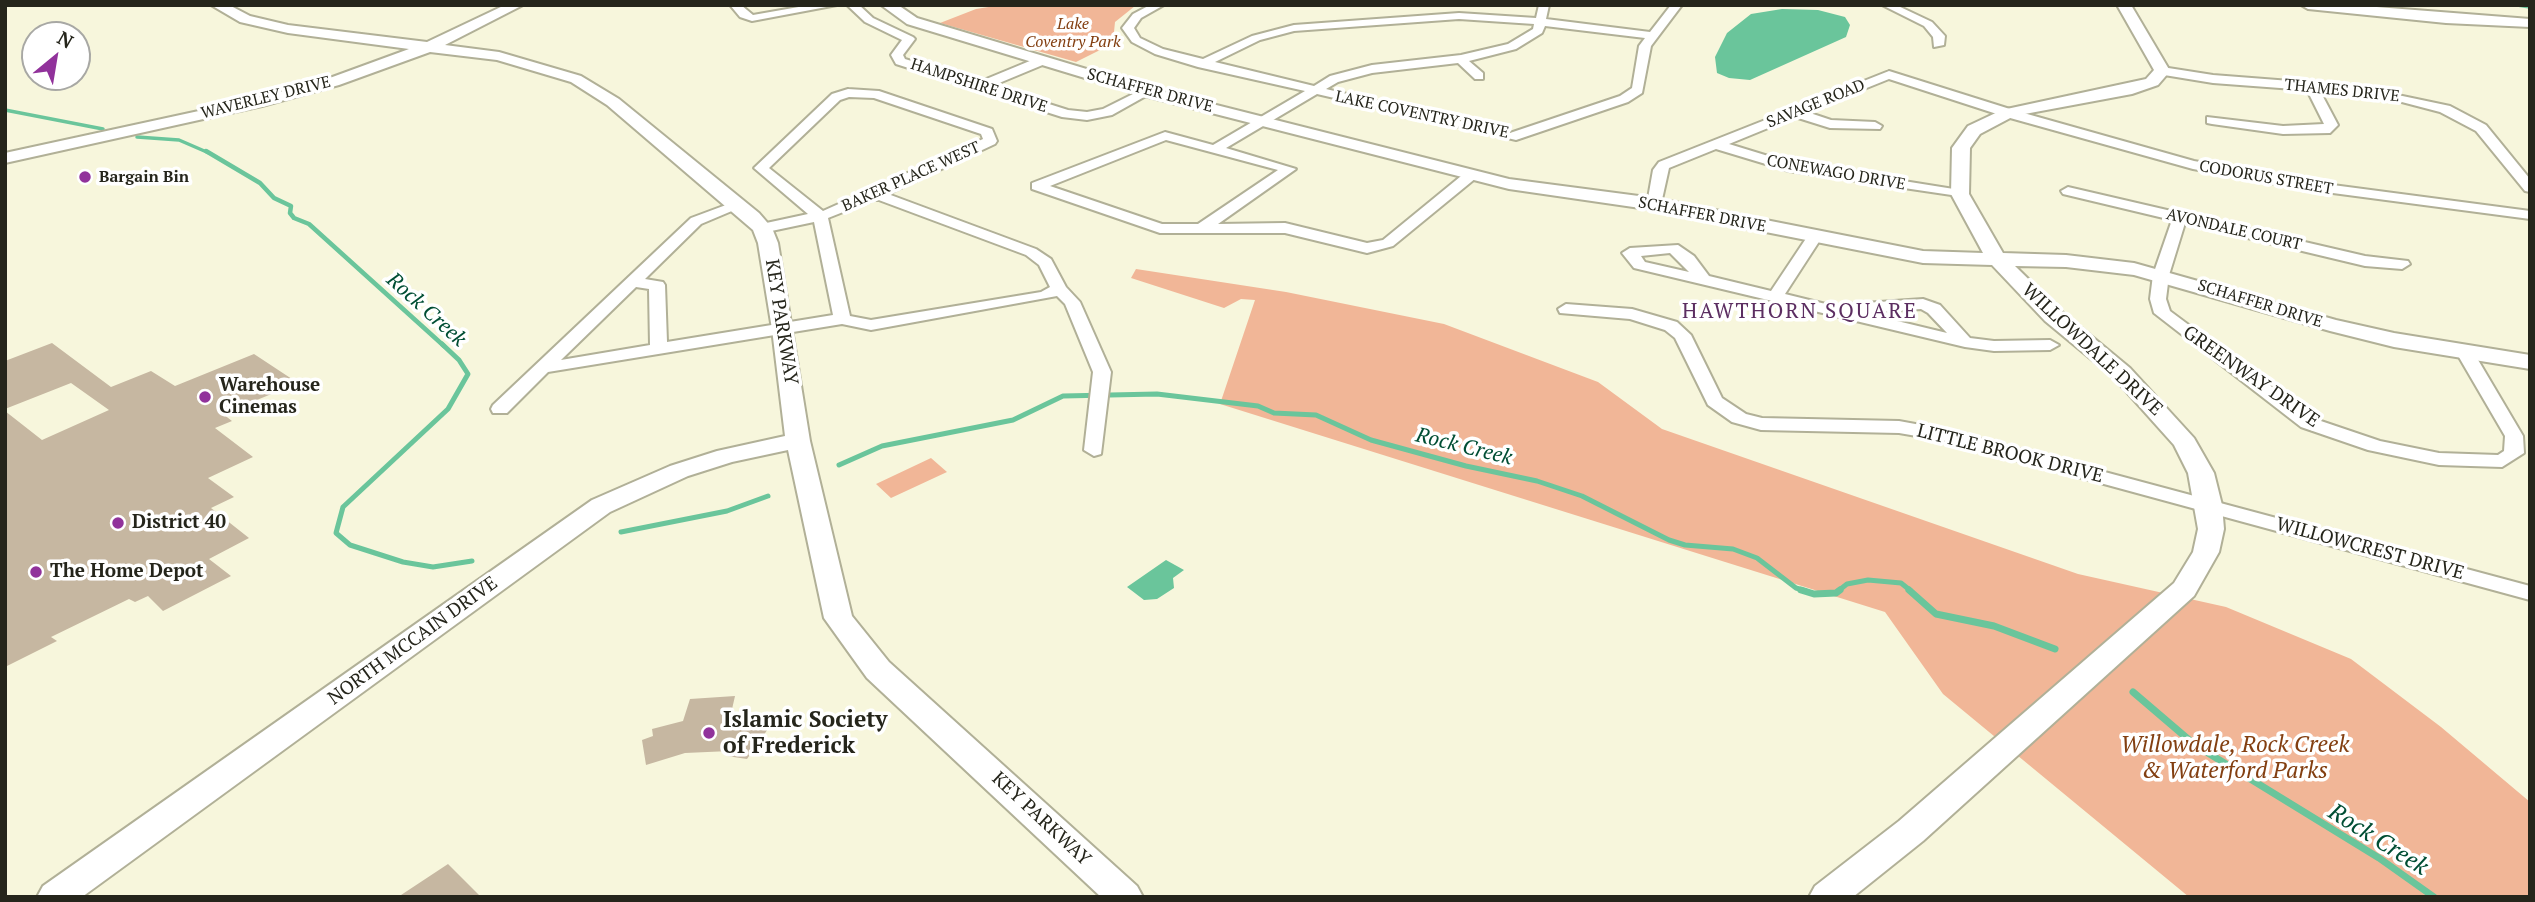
<!DOCTYPE html>
<style>
body{margin:0}
#map{position:relative;width:2535px;height:902px;overflow:hidden;background:#f7f6dc;font-family:"PT Serif",serif}
canvas{display:block}
.frame{position:absolute;inset:0;border:7px solid #25251b;pointer-events:none}
.north{position:absolute;left:21px;top:21px;width:70px;height:70px;box-sizing:border-box;background:#fff;border:2px solid #a8a8a4;border-radius:50%;rotate:30deg;font-size:19px;font-weight:700;line-height:28px;text-align:center;color:#25251b}
.north::after{content:'';display:block;margin:auto;width:24px;height:32px;background:#91329b;clip-path:polygon(50% 0,100% 100%,50% 72%,0 100%)}
</style>
<div id="map">
<canvas width="2535" height="902"></canvas>
<div class="frame"></div>
<div class="north">N</div>
</div>
<script>
const g = document.querySelector('canvas').getContext('2d');
g.lineJoin = 'round';
function fill(path, color) {
  g.fillStyle = color;
  g.fill(path, 'evenodd');
}
function poly(rows) {
  const path = new Path2D();
  for (const r of rows) {
    path.moveTo(r[0], r[1]);
    for (let i = 2; i < r.length; i += 2) path.lineTo(r[i], r[i + 1]);
  }
  return path;
}
function trace(path, color, width, dash) {
  g.strokeStyle = color;
  g.lineWidth = width;
  g.lineCap = dash ? 'butt' : 'round';
  g.setLineDash(dash || []);
  g.stroke(path);
}
function write(font, color, halo, rows, align = 'center') {
  g.font = font + ' "PT Serif",serif';
  g.lineWidth = 7;
  g.setLineDash([]);
  g.textBaseline = 'middle';
  g.strokeStyle = halo;
  g.fillStyle = color;
  for (const [text, x, y, turn = 0] of rows) {
    g.save();
    g.translate(x, y);
    g.rotate((+turn || 0) * Math.PI / 180);
    g.textAlign = isNaN(turn) ? turn : align;
    if (halo) g.strokeText(text, 0, 0);
    g.fillText(text, 0, 0);
    g.restore();
  }
}
fill(poly([
 [1001,5,1134,5,1135,6,1115,22,1114,32,1118,41,1076,62,940,23,976,9],
 [1136,269,1286,292,1444,324,1598,382,1662,429,2078,574,2226,607,2351,659,2441,727,2530,802,2530,897,2189,897,1943,694,1885,612,1220,404,1255,300,1241,299,1224,308,1131,278],
 [931,458,947,472,891,498,876,484]
]), '#f1b697');
fill(poly([
 [1782,9,1818,10,1845,17,1850,25,1846,37,1750,80,1729,78,1717,73,1715,57,1727,33,1751,14],
 [1166,560,1184,570,1173,578,1174,588,1157,599,1144,600,1127,587]
]), '#6ac59b');
trace(poly([
 [2517,5,2530,7],
 [5,110,103,129],
 [137,137,179,140,209,153]
]), '#6ac59b', 3.5);
trace(poly([
 [206,151,260,183,274,198,291,206,290,213,294,218,309,224,444,346]
]), '#6ac59b', 4.5);
trace(poly([
 [442,344,459,360,468,374,448,409,343,507,336,533,350,545,403,562,433,567,472,561],
 [839,465,882,446,1013,420,1063,396,1157,394,1258,406,1274,413,1316,415,1371,440,1466,466,1537,481,1582,496,1669,540,1685,545,1733,549,1757,558,1796,588,1806,591],
 [621,532,727,511,768,496],
 [1838,591,1847,584,1868,580,1901,583,1911,591]
]), '#6ac59b', 5);
trace(poly([
 [1801,590,1814,594,1836,593,1840,590],
 [1909,590,1936,614,1994,626,2055,649],
 [2133,692,2195,745,2379,858,2434,897]
]), '#6ac59b', 7);
fill(poly([
 [52,343,111,387,151,371,175,386,254,354,298,383,223,414,232,421,215,428,253,457,208,478,234,497,211,508,249,538,209,559,231,576,163,611,148,596,135,602,129,599,51,637,57,641,5,667,5,411,42,440,109,410,71,383,5,409,5,361],
 [735,696,730,718,770,726,747,759,727,756,730,751,685,753,646,765,642,740,653,736,652,729,683,721,690,699],
 [448,864,481,897,398,897]
]), '#c6b7a1');
const minor = poly([
 [730,5,741,5,753,15,810,5,837,5,752,21,740,17,730,5],
 [847,5,859,5,873,18,913,37,915,39,903,55,905,59,979,82,1037,58,1045,58,1045,64,992,86,1068,110,1087,112,1103,109,1143,89,1153,92,1112,115,1087,120,1062,117,896,64,891,55,902,40,865,22,847,5],
 [1150,5,1164,5,1141,18,1134,28,1140,38,1163,49,1203,59,1252,36,1294,25,1459,13,1536,18,1539,5,1549,5,1546,19,1650,32,1671,5,1682,5,1651,46,1642,93,1628,102,1516,140,1317,94,1226,148,1296,169,1218,224,1285,223,1367,243,1383,240,1466,172,1476,172,1476,178,1393,246,1367,253,1285,233,1160,233,1032,189,1032,183,1165,132,1213,145,1305,91,1198,67,1155,54,1132,42,1122,28,1133,14,1150,5],
 [1459,19,1534,24,1533,29,1508,44,1461,55,1372,65,1330,76,1314,86,1215,62,1260,40,1294,31,1459,19],
 [1545,26,1645,38,1639,46,1632,88,1620,96,1510,133,1326,89,1338,82,1372,73,1458,63,1475,79,1483,79,1483,73,1469,61,1516,49,1542,33,1545,26],
 [1166,140,1278,170,1198,224,1162,224,1050,186,1166,140],
 [1882,5,1896,5,1932,22,1945,36,1944,45,1934,47,1933,37,1924,26,1882,5],
 [2162,67,2213,75,2355,86,2450,106,2486,125,2530,179,2530,192,2525,191,2476,131,2440,112,2398,101,2320,91,2338,125,2330,133,2283,134,2212,124,2207,123,2207,117,2283,126,2324,124,2307,90,2213,83,2158,74,2158,68,2162,67],
 [1889,71,2013,110,2194,161,2310,182,2530,211,2530,219,2310,190,2193,169,2003,116,1889,79,1807,112,1831,120,1875,122,1882,126,1880,129,1830,128,1795,117,1729,144,1791,163,1960,190,1965,191,1965,197,1789,171,1716,149,1669,168,1661,204,1654,208,1647,204,1653,170,1659,162,1889,71],
 [848,89,879,91,992,129,997,141,995,144,888,194,1036,249,1051,259,1066,287,1080,302,1111,372,1101,454,1094,456,1084,450,1093,372,1065,304,1057,296,871,330,842,324,548,372,507,413,493,413,491,409,493,405,691,218,734,202,739,201,746,205,701,224,645,279,663,282,665,285,667,342,833,315,814,222,762,233,754,228,757,225,808,214,754,168,832,94,848,89],
 [849,97,874,98,981,134,983,139,823,211,769,168,840,100,849,97],
 [876,199,1026,255,1039,265,1050,287,1041,292,871,320,850,316,828,218,876,199],
 [636,287,649,289,650,345,561,360,636,287],
 [2068,187,2365,256,2408,261,2410,264,2402,269,2365,266,2185,223,2169,275,2166,299,2170,311,2315,419,2380,441,2439,453,2498,455,2504,451,2505,436,2456,352,2459,348,2471,348,2523,436,2524,453,2502,467,2439,465,2368,450,2301,427,2154,313,2150,299,2153,275,2172,220,2063,194,2061,191,2068,187],
 [1814,232,1822,237,1785,294,1842,308,1850,304,1923,299,1940,305,1970,338,1994,341,2050,340,2059,345,2050,350,1994,351,1965,347,1634,268,1622,253,1630,248,1678,245,1694,256,1709,276,1771,291,1809,234,1814,232],
 [1670,253,1689,272,1645,262,1641,256,1670,253],
 [1921,309,1928,313,1947,333,1864,313,1921,309],
 [1566,304,1632,309,1677,322,1691,335,1722,398,1746,414,1762,418,1899,421,1948,430,2530,586,2530,600,1946,441,1899,433,1761,430,1732,422,1708,405,1675,338,1665,330,1630,319,1560,313,1558,309,1566,304]
]);
const tertiary = poly([
 [211,5,229,5,250,16,288,25,427,42,505,5,523,5,445,45,499,52,581,76,619,99,759,213,772,228,778,243,810,441,852,616,889,662,1137,886,1143,897,1101,897,867,678,824,618,788,450,732,462,688,476,610,512,82,897,37,897,43,886,592,500,670,466,717,451,785,436,772,329,758,243,753,230,607,105,571,82,497,60,430,52,339,85,262,106,5,163,5,153,254,99,327,79,409,49,288,33,240,22,211,5],
 [881,5,898,5,917,18,1153,89,1509,179,1654,198,1923,251,1983,253,1951,194,1952,148,1968,126,2002,110,2146,79,2154,70,2117,5,2131,5,2170,71,2158,85,2132,94,2014,116,1980,134,1970,148,1969,194,2003,253,2066,255,2134,263,2336,320,2394,333,2530,355,2530,369,2394,347,2330,331,2134,275,2066,267,2015,266,2061,311,2130,368,2194,438,2214,473,2222,505,2224,529,2219,552,2194,596,1923,841,1853,897,1809,897,1815,886,1899,821,2174,583,2193,552,2198,529,2188,473,2174,445,2114,378,2045,321,1992,265,1923,263,1654,210,1509,189,1141,95,907,24,881,5],
 [2301,5,2351,5,2530,19,2530,27,2446,23,2308,9,2301,5]
]);
trace(minor, '#b1b097', 4);
trace(tertiary, '#b1b097', 4);
fill(minor, '#fff');
fill(tertiary, '#fff');
for (const [x, y, r, color] of [
 [85,177,7,"#91329b"],
 [205,397,7,"#91329b"],
 [118,523,7,"#91329b"],
 [36,572,7,"#91329b"],
 [709,733,7,"#91329b"]
]) {
  const dot = new Path2D();
  dot.arc(x, y, r, 0, 2 * Math.PI);
  g.fillStyle = color;
  g.fill(dot);
  trace(dot, '#fff', 2.5);
}
write('italic 16px', '#833f11', '#fff', [
 ["Lake",1073,24],
 ["Coventry Park",1073,42]
]);
write('16px', '#25251b', '#fff', [
 ["HAMPSHIRE DRIVE",979,86,18],
 ["SCHAFFER DRIVE",1150,91,15],
 ["THAMES DRIVE",2342,91,6],
 ["WAVERLEY DRIVE",266,98,-14],
 ["SAVAGE ROAD",1816,104,-22],
 ["LAKE COVENTRY DRIVE",1422,115,12],
 ["CONEWAGO DRIVE",1836,173,10],
 ["BAKER PLACE WEST",911,177,-24],
 ["CODORUS STREET",2266,178,10],
 ["SCHAFFER DRIVE",1702,215,11],
 ["AVONDALE COURT",2234,230,13],
 ["SCHAFFER DRIVE",2260,304,17]
]);
write('bold 16px', '#25251b', '#fff', [
 ["Bargain Bin",99,177]
], 'left');
write('19px', '#25251b', '#fff', [
 ["KEY PARKWAY",781,322,81],
 ["WILLOWDALE DRIVE",2092,350,43],
 ["GREENWAY DRIVE",2251,377,35],
 ["LITTLE BROOK DRIVE",2010,454,14],
 ["WILLOWCREST DRIVE",2370,549,15],
 ["NORTH MCCAIN DRIVE",413,641,-36],
 ["KEY PARKWAY",1041,819,43]
]);
write('bold 19px', '#25251b', '#fff', [
 ["Warehouse",219,386],
 ["Cinemas",219,408],
 ["District 40",132,523],
 ["The Home Depot",50,572]
], 'left');
write('italic 21px', '#004e34', '#fff', [
 ["Rock Creek",426,310,42],
 ["Rock Creek",1464,447,14]
]);
g.letterSpacing = '2px';
write('21px', '#5c2e61', '#fff', [
 ["HAWTHORN SQUARE",1800,312]
]);
g.letterSpacing = '0px';
write('bold 23px', '#25251b', '#fff', [
 ["Islamic Society",723,720],
 ["of Frederick",723,746]
], 'left');
write('italic 23px', '#833f11', '#fff', [
 ["Willowdale, Rock Creek",2235,745],
 ["& Waterford Parks",2235,771]
]);
write('italic 24px', '#004e34', '#fff', [
 ["Rock Creek",2378,840,32]
]);
</script>
